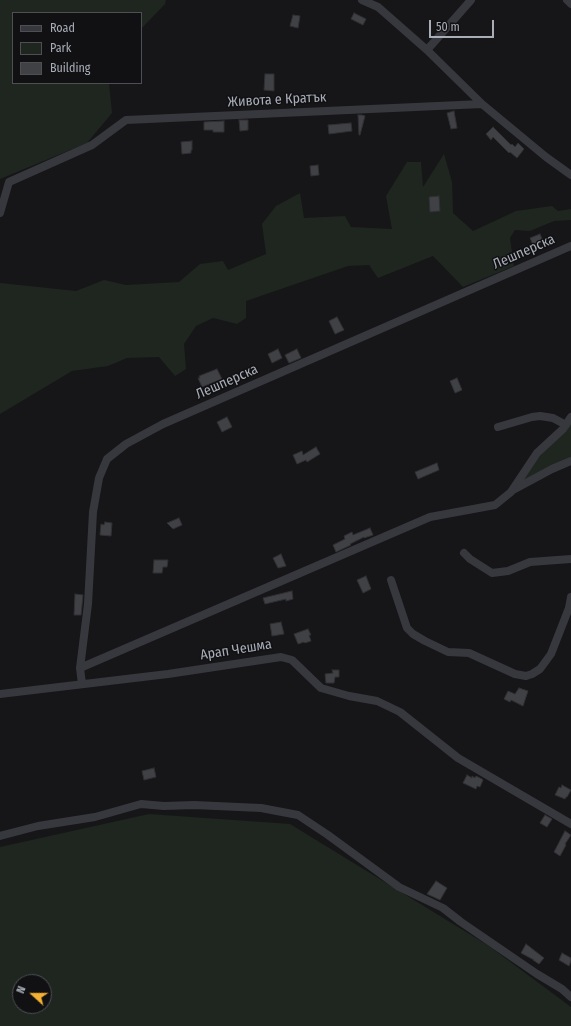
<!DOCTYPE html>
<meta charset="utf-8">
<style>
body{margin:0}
#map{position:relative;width:571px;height:1026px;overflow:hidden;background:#161618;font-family:"Fira Sans Condensed",sans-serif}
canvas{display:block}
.legend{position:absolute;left:12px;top:12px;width:130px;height:72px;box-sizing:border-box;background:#111113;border:1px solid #4d4f55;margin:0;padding:5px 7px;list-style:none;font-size:12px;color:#a8adb8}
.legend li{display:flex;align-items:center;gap:8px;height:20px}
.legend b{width:20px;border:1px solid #4d4f55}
.north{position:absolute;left:12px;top:974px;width:40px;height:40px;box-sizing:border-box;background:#111113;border:1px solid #4d4f55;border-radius:50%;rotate:291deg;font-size:11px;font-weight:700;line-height:16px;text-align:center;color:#a8adb8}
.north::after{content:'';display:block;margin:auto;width:14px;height:18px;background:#f2b134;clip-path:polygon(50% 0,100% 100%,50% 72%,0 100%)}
.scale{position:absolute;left:429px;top:20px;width:65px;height:18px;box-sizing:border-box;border:2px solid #a8adb8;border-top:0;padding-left:5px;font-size:12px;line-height:14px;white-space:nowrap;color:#a8adb8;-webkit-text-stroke:3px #111113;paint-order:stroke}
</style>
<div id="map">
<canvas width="571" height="1026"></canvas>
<ul class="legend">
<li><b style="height:5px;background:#37383d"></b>Road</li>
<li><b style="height:11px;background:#1e261f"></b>Park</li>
<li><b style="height:11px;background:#404145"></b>Building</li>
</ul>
<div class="north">N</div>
<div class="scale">50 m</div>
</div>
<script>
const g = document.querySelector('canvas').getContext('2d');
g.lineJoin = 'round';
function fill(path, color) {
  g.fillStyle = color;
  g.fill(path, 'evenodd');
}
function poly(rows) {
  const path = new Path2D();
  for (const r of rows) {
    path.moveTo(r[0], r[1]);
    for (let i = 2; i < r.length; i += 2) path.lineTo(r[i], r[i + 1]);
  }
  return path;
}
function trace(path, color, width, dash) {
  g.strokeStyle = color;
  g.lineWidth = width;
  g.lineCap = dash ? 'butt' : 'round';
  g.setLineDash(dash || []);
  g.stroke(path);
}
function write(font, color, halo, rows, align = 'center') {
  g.font = font + ' "Fira Sans Condensed",sans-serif';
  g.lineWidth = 3;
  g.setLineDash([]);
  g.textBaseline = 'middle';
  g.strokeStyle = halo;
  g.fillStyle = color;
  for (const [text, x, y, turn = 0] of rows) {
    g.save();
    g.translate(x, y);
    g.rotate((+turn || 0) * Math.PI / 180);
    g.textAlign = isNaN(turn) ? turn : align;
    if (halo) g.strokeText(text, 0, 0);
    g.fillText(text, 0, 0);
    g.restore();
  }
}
fill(poly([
 [0,0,166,0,165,4,141,29,141,13,13,13,13,83,109,83,112,113,87,143,0,179],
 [444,154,452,182,453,213,473,231,516,211,552,206,558,211,571,209,571,220,554,221,530,231,515,230,510,238,514,266,463,287,433,256,378,278,369,265,348,266,246,301,246,318,237,324,213,318,196,326,184,344,186,369,175,376,159,357,127,358,108,366,72,371,0,414,0,283,76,291,104,280,126,285,179,282,200,264,223,261,228,270,266,254,262,224,276,206,300,193,304,218,345,216,351,227,392,229,386,196,407,162,421,162,423,187],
 [571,417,571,461,511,492],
 [149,814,290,824,489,946,571,1007,571,1026,0,1026,0,847],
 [20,982,44,982,44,1006,20,1006]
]), '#1e261f');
const building = poly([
 [354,13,366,19,363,25,351,19,354,13],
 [293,15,300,16,298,28,290,26,293,15],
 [265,74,274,74,274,91,264,90,265,74],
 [454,111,457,128,451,129,447,113,454,111],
 [358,115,362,115,365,116,360,135,359,135,358,115],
 [239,120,248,120,248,130,240,131,239,120],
 [224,121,224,132,213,132,213,130,204,130,204,122,224,121],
 [351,123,352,131,329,134,328,125,351,123],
 [493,127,511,145,512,144,515,147,518,143,524,149,517,158,510,152,509,153,493,137,491,140,486,134,493,127],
 [192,141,192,150,191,150,191,153,182,154,181,142,192,141],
 [318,165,319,175,311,176,310,166,318,165],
 [439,196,440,211,430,212,429,197,439,196],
 [540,234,543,241,533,245,530,238,540,234],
 [337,317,344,330,335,334,329,321,337,317],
 [278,349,282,358,272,363,268,354,278,349],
 [297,349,301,358,289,363,285,355,297,349],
 [217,369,222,379,202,387,198,378,200,378,199,376,217,369],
 [457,378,462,390,455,393,450,381,457,378],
 [227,417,232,427,222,432,217,422,227,417],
 [316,447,320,454,307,462,306,460,297,464,293,455,302,451,303,455,316,447],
 [437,463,439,470,418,479,415,472,437,463],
 [179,518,182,525,173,529,167,523,179,518],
 [105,522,112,523,111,536,100,535,101,524,104,525,105,522],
 [370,528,373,535,364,538,364,537,350,544,351,545,336,552,333,545,345,539,344,536,352,532,353,535,370,528],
 [281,554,286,566,278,568,273,558,281,554],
 [154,560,168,560,167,567,163,567,162,573,153,573,154,560],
 [366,576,371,589,363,593,357,580,366,576],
 [292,591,293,599,286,601,286,599,265,604,263,598,292,591],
 [75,594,83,595,81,615,74,615,75,594],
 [281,622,284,634,272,636,270,624,281,622],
 [308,629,311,635,309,635,311,641,305,643,304,642,298,644,294,634,308,629],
 [332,670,339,670,339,677,335,677,334,683,326,683,325,674,333,673,332,670],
 [519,688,528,691,523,706,511,700,510,702,504,699,508,691,515,694,519,688],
 [154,768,156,777,144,780,142,771,154,768],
 [467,775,472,778,472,776,475,778,476,776,482,779,483,780,480,787,477,786,476,789,463,783,467,775],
 [562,785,571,790,567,797,566,797,565,799,555,795,559,787,561,788,562,785],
 [545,815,552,819,547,827,540,823,545,815],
 [565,831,571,835,565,844,566,845,560,856,554,852,565,831],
 [436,881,447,888,440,900,427,894,436,881],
 [526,944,544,958,539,964,533,960,534,960,521,953,526,944],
 [562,953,571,958,571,961,569,966,559,960,562,953]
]);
fill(building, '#404145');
trace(building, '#303034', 1);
trace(poly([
 [362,0,378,7,427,50,482,104],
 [567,0,571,4],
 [427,50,471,0],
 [0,213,9,182,92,145,126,120,482,104,546,157,571,175],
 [498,427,532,417,540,416,553,418,566,425],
 [513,490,552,469,571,461],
 [464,553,470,559,492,573,508,571,530,562,571,559],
 [391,580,407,628,413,634,425,641,448,652,469,653,515,674,526,676,532,674,540,669,551,654,569,608,571,597],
 [80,668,430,517,495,505,511,492,537,453,563,429,571,417],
 [82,684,80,668,88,604,93,512,99,478,107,459,126,444,163,424,571,246],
 [0,694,168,674,281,657,292,660,321,688,349,696,377,701,400,712,458,758,571,824],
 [0,836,38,826,95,817,141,804,164,806,194,805,261,808,298,815,328,835,399,887,443,908,461,922,537,974,562,989,571,997]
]), '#37383d', 8);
write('14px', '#a8adb8', '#111113', [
 ["Живота е Кратък",277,100,-3],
 ["Лешперска",524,252,-24],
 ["Лешперска",227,382,-24],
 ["Арап Чешма",236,650,-9]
]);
</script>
